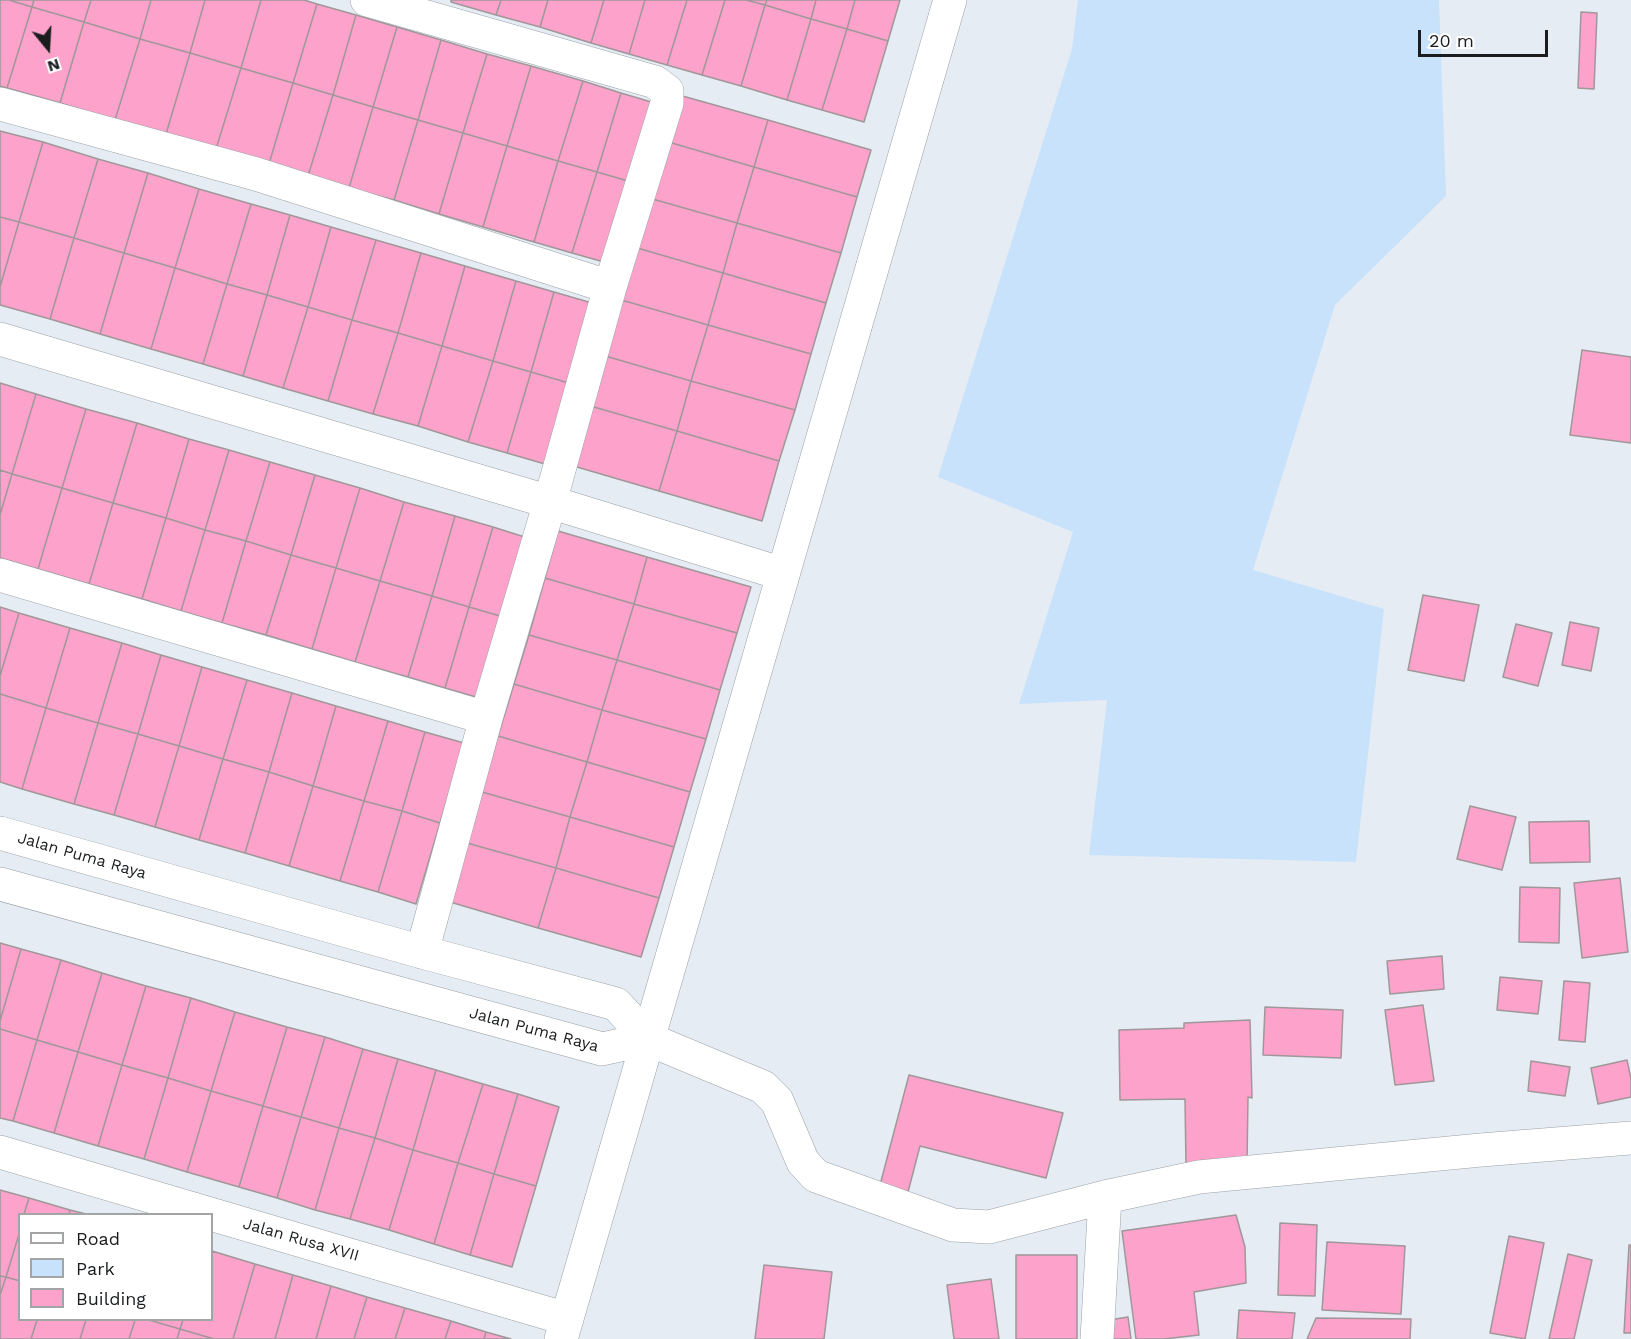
<!DOCTYPE html>
<html>
<head>
<meta charset="utf-8">
<style>
  body { margin:0 }
  #map { position:relative; width:1631px; height:1339px; overflow:hidden; background:#e6ecf3; font-family:"Work Sans",sans-serif }
  canvas { display:block }
  .legend { position:absolute; left:18px; top:1213px; width:195px; height:108px; box-sizing:border-box; background:#fff; border:2px solid #a3a4a5; margin:0; padding:8px 10px; list-style:none; font-size:18px; color:#1a1c1e }
  .legend li { display:flex; align-items:center; gap:12px; height:30px }
  .legend b { width:30px; border:2px solid #a3a4a5 }
  .north { position:absolute; left:18px; top:18px; width:60px; height:60px; -webkit-text-stroke:4px #fff; paint-order:stroke; rotate:162deg; font-size:16px; font-weight:700; line-height:24px; text-align:center; color:#1a1c1e }
  .north::after { content:''; display:block; margin:auto; width:21px; height:27px; background:#1a1c1e; clip-path:polygon(50% 0,100% 100%,50% 72%,0 100%) }
  .scale { position:absolute; left:1418px; top:30px; width:130px; height:27px; box-sizing:border-box; border:3px solid #1a1c1e; border-top:0; padding-left:8px; font-size:18px; line-height:21px; white-space:nowrap; color:#1a1c1e; -webkit-text-stroke:4px #fff; paint-order:stroke }
</style>
</head>
<body>
<div id="map">
<canvas width="1631" height="1339"></canvas>
<ul class="legend">
<li><b style="height:8px;background:#fff"></b>Road</li>
<li><b style="height:16px;background:#c8e2fb"></b>Park</li>
<li><b style="height:16px;background:#fda2ca"></b>Building</li>
</ul>
<div class="north">N</div>
<div class="scale">20 m</div>
</div>
<script>
const ctx = document.querySelector('canvas').getContext('2d');
ctx.lineJoin = 'round';
function paint(path, color) { ctx.fillStyle = color; ctx.fill(path, 'evenodd'); }
function trace(path, color, width, dash) { ctx.strokeStyle = color; ctx.lineWidth = width; ctx.lineCap = dash ? 'butt' : 'round'; ctx.setLineDash(dash || []); ctx.stroke(path); }
function label(font, color, halo, rows, align = 'center') {
  ctx.font = font + ' "Work Sans",sans-serif'; ctx.lineWidth = 6; ctx.setLineDash([]); ctx.textBaseline = 'middle'; ctx.strokeStyle = halo; ctx.fillStyle = color; for (const [text, x, y, turn = 0] of rows) {
    ctx.save(); ctx.translate(x, y); ctx.rotate((+turn || 0) * Math.PI / 180); ctx.textAlign = isNaN(turn) ? turn : align; if (halo) ctx.strokeText(text, 0, 0); ctx.fillText(text, 0, 0); ctx.restore();
  }
}
const green = new Path2D(`
  M1078,0H1439L1446,196L1335,305L1253,570L1384,609L1356,862L1089,855L1107,700L1019,704L1073,532L938,477L1072,49Z`);
const building = new Path2D(`
  M0,0H9L32,7L7,88L0,86Z
  M9,0H34L32,7Z
  M34,0H91L84,22L32,7Z
  M91,0H151L140,39L84,22Z
  M151,0H205L190,53L140,39Z
  M205,0H261L241,68L190,53Z
  M261,0H304L317,4L293,83L241,68Z
  M451,0H501L496,15L451,2Z
  M501,0H548L540,27L496,15Z
  M548,0H604L591,43L540,27Z
  M604,0H645L629,54L591,43Z
  M645,0H687L667,65L629,54Z
  M687,0H725L702,75L667,65Z
  M725,0H746L765,5L741,86L702,75Z
  M746,0H767L765,5Z
  M767,0H816L811,19L765,5Z
  M816,0H855L847,29L811,19Z
  M855,0H900L888,41L847,29Z
  M317,4L356,15L333,95L293,83Z
  M765,5L811,19L787,100L741,86Z
  M32,7L84,22L60,103L7,88Z
  M1581,12L1597,13L1594,89L1578,88Z
  M356,15L397,27L373,107L333,95Z
  M811,19L847,29L822,110L787,100Z
  M84,22L140,39L115,120L60,103Z
  M397,27L441,40L418,120L373,107Z
  M847,29L888,41L864,122L822,110Z
  M140,39L190,53L166,134L115,120Z
  M441,40L487,54L463,133L418,120Z
  M190,53L241,68L216,149L166,134Z
  M487,54L531,66L507,146L463,133Z
  M531,66L583,81L558,161L507,146Z
  M241,68L293,83L269,164L216,149Z
  M583,81L621,93L597,172L558,161Z
  M293,83L333,95L308,176L269,164Z
  M621,93L658,104L635,183L597,172Z
  M333,95L373,107L349,188L308,176Z
  M679,95L768,120L754,167L665,141Z
  M373,107L418,120L394,200L349,188Z
  M418,120L463,133L439,214L394,200Z
  M768,120L871,150L857,197L754,167Z
  M0,131L43,142L19,222L0,217Z
  M463,133L507,146L483,227L439,214Z
  M665,141L754,167L737,223L649,198Z
  M43,142L98,159L74,238L19,222Z
  M507,146L558,161L534,242L483,227Z
  M98,159L148,173L124,253L74,238Z
  M558,161L597,172L572,253L534,242Z
  M754,167L857,197L841,253L737,223Z
  M597,172L635,183L611,264L572,253Z
  M148,173L199,189L175,268L124,253Z
  M199,189L251,204L227,284L175,268Z
  M649,198L737,223L723,273L634,247Z
  M251,204L290,215L267,295L227,284Z
  M290,215L331,227L308,307L267,295Z
  M0,217L19,222L0,287Z
  M19,222L74,238L50,319L0,305V287Z
  M737,223L841,253L826,303L723,273Z
  M331,227L376,240L352,320L308,307Z
  M74,238L124,253L100,334L50,319Z
  M376,240L421,253L398,333L352,320Z
  M634,247L723,273L708,325L618,299Z
  M124,253L175,268L151,349L100,334Z
  M421,253L465,266L442,346L398,333Z
  M465,266L516,281L493,361L442,346Z
  M175,268L227,284L203,364L151,349Z
  M723,273L826,303L811,354L708,325Z
  M516,281L554,292L531,372L493,361Z
  M227,284L267,295L243,376L203,364Z
  M554,292L592,303L569,383L531,372Z
  M267,295L308,307L283,388L243,376Z
  M618,299L708,325L691,381L602,355Z
  M308,307L352,320L328,401L283,388Z
  M352,320L398,333L373,414L328,401Z
  M708,325L811,354L795,410L691,381Z
  M398,333L442,346L418,426L373,414Z
  M442,346L493,361L468,442L418,426Z
  M1582,350L1631,357V443L1570,435Z
  M602,355L691,381L677,431L587,405Z
  M493,361L531,372L507,453L468,442Z
  M531,372L569,383L545,464L507,453Z
  M691,381L795,410L779,461L677,431Z
  M0,383L36,394L12,474L0,470Z
  M36,394L86,409L62,488L12,474Z
  M587,405L677,431L659,491L570,465Z
  M86,409L137,423L113,503L62,488Z
  M137,423L189,439L166,518L113,503Z
  M677,431L779,461L762,521L659,491Z
  M189,439L229,450L205,530L166,518Z
  M229,450L270,462L246,541L205,530Z
  M270,462L315,475L291,555L246,541Z
  M0,470L12,474L0,515Z
  M12,474L62,488L38,569L0,558V515Z
  M315,475L360,488L336,568L291,555Z
  M62,488L113,503L89,584L38,569Z
  M360,488L404,502L380,581L336,568Z
  M404,502L455,516L432,596L380,581Z
  M113,503L166,518L142,599L89,584Z
  M455,516L493,527L469,607L432,596Z
  M166,518L205,530L181,611L142,599Z
  M493,527L531,539L507,618L469,607Z
  M205,530L246,541L222,623L181,611Z
  M558,531L647,557L634,604L545,578Z
  M246,541L291,555L266,635L222,623Z
  M291,555L336,568L312,649L266,635Z
  M647,557L751,587L737,633L634,604Z
  M336,568L380,581L355,662L312,649Z
  M545,578L634,604L617,660L529,635Z
  M380,581L432,596L408,677L355,662Z
  M1423,595L1479,605L1464,681L1408,670Z
  M432,596L469,607L445,688L408,677Z
  M634,604L737,633L720,690L617,660Z
  M0,607L19,613L0,676Z
  M469,607L507,618L483,699L445,688Z
  M19,613L70,628L46,708L0,694V676Z
  M1570,622L1599,628L1591,671L1562,665Z
  M1516,624L1552,633L1538,686L1503,677Z
  M70,628L122,643L98,723L46,708Z
  M529,635L617,660L602,710L514,684Z
  M122,643L161,655L138,734L98,723Z
  M161,655L202,667L179,746L138,734Z
  M617,660L720,690L706,739L602,710Z
  M202,667L247,680L223,759L179,746Z
  M247,680L292,693L269,772L223,759Z
  M514,684L602,710L587,762L498,736Z
  M292,693L336,706L313,786L269,772Z
  M0,694L46,708L22,789L0,782Z
  M336,706L388,721L364,801L313,786Z
  M46,708L98,723L74,804L22,789Z
  M602,710L706,739L690,792L587,762Z
  M388,721L425,732L402,811L364,801Z
  M98,723L138,734L114,815L74,804Z
  M425,732L464,743L440,823L402,811Z
  M138,734L179,746L155,827L114,815Z
  M498,736L587,762L570,817L482,792Z
  M179,746L223,759L199,840L155,827Z
  M223,759L269,772L245,853L199,840Z
  M587,762L690,792L674,847L570,817Z
  M269,772L313,786L289,866L245,853Z
  M313,786L364,801L340,881L289,866Z
  M482,792L570,817L556,868L467,843Z
  M364,801L402,811L378,892L340,881Z
  M1470,806L1516,817L1502,870L1457,859Z
  M402,811L440,823L416,904L378,892Z
  M570,817L674,847L659,898L556,868Z
  M1589,821L1590,862L1530,863L1529,822Z
  M467,843L556,868L538,928L450,902Z
  M556,868L659,898L641,957L538,928Z
  M1620,878L1628,952L1582,958L1574,883Z
  M1520,887L1560,888L1559,943L1519,942Z
  M0,943L21,949L0,1021Z
  M21,949L61,960L37,1040L0,1029V1021Z
  M1442,956L1444,989L1390,994L1387,961Z
  M61,960L102,973L78,1052L37,1040Z
  M102,973L146,986L122,1065L78,1052Z
  M1500,977L1542,981L1538,1014L1497,1010Z
  M1564,981L1590,983L1585,1042L1559,1040Z
  M146,986L191,998L168,1078L122,1065Z
  M191,998L235,1012L211,1091L168,1078Z
  M1423,1005L1434,1081L1395,1085L1385,1010Z
  M1265,1007L1343,1010L1341,1058L1263,1055Z
  M235,1012L287,1027L263,1106L211,1091Z
  M1250,1020L1252,1098L1248,1097L1247,1164L1186,1167L1185,1099L1120,1100L1119,1030L1184,1028V1023Z
  M287,1027L325,1037L301,1117L263,1106Z
  M0,1029L37,1040L13,1121L0,1118Z
  M325,1037L363,1049L339,1128L301,1117Z
  M37,1040L78,1052L54,1133L13,1121Z
  M363,1049L398,1059L375,1138L339,1128Z
  M78,1052L122,1065L98,1146L54,1133Z
  M398,1059L436,1070L413,1150L375,1138Z
  M1627,1060L1631,1079V1097L1598,1104L1591,1068Z
  M1531,1061L1570,1067L1565,1096L1528,1091Z
  M122,1065L168,1078L144,1159L98,1146Z
  M436,1070L483,1084L458,1163L413,1150Z
  M909,1075L1063,1113L1046,1178L920,1146L908,1192L880,1185Z
  M168,1078L211,1091L187,1172L144,1159Z
  M483,1084L518,1094L494,1174L458,1163Z
  M211,1091L263,1106L239,1187L187,1172Z
  M518,1094L559,1107L536,1186L494,1174Z
  M263,1106L301,1117L277,1198L239,1187Z
  M301,1117L339,1128L315,1210L277,1198Z
  M339,1128L375,1138L350,1219L315,1210Z
  M375,1138L413,1150L389,1230L350,1219Z
  M413,1150L458,1163L434,1244L389,1230Z
  M458,1163L494,1174L470,1255L434,1244Z
  M494,1174L536,1186L512,1267L470,1255Z
  M0,1190L29,1198L24,1214H20V1231L6,1277L0,1276Z
  M29,1198L70,1210L69,1214H24Z
  M70,1210L86,1214H69Z
  M1236,1215L1245,1247L1246,1283L1194,1292L1199,1335L1164,1339H1136L1122,1231Z
  M1280,1223L1317,1225L1315,1296L1278,1295Z
  M20,1231V1281L6,1277Z
  M1509,1236L1544,1243L1525,1339L1490,1333Z
  M1327,1242L1405,1246L1401,1314L1322,1310Z
  M1629,1245H1631V1333H1624Z
  M212,1251L255,1264L233,1339H214L180,1329L183,1320H212Z
  M1568,1254L1592,1260L1574,1339H1549Z
  M1016,1255H1077V1339H1016Z
  M255,1264L293,1275L275,1339H233Z
  M764,1265L832,1272L824,1339H755Z
  M293,1275L331,1286L316,1339H275Z
  M0,1276L6,1277L0,1295Z
  M6,1277L20,1281V1320H37L31,1339H0V1295Z
  M991,1279L999,1339H954L947,1285Z
  M331,1286L367,1297L354,1339H316Z
  M367,1297L405,1308L395,1339H354Z
  M405,1308L451,1321L445,1339H395Z
  M1239,1310L1295,1313L1292,1339H1237Z
  M1128,1317L1131,1339H1105L1103,1321Z
  M1316,1318L1411,1319L1410,1339H1307Z
  M37,1320H86L80,1339H31Z
  M86,1320H135L129,1339H80Z
  M135,1320H149L180,1329L177,1339H129Z
  M149,1320H183L180,1329Z
  M451,1321L486,1332L484,1339H445Z
  M180,1329L214,1339H177Z
  M486,1332L511,1339H484Z`);
const minor = new Path2D(`
  M367,0L655,82L667,91V103L610,287L550,502L486,718L422,952
  M0,104L256,174L610,287
  M0,339L550,502L783,574
  M0,575L486,718
  M0,833L422,952L616,1004L648,1039L763,1087L777,1101L803,1162L816,1176L953,1225L989,1227L1105,1197L1199,1177L1481,1150L1631,1138
  M0,884L602,1049L648,1039
  M0,1152L567,1319
  M561,1339L950,0
  M1097,1339L1105,1197`);
const streetNames = [
  ["Jalan Puma Raya",82,856,16],
  ["Jalan Puma Raya",534,1030,15],
  ["Jalan Rusa XVII",301,1240,16]
];
paint(green, '#c8e2fb');
paint(building, '#fda2ca');
trace(building, '#9f979a', 1.5);
trace(minor, '#9ba1a6', 34);
trace(minor, '#fff', 33);
label('16px', '#1a1c1e', '#fff', streetNames);
</script>
</body>
</html>
